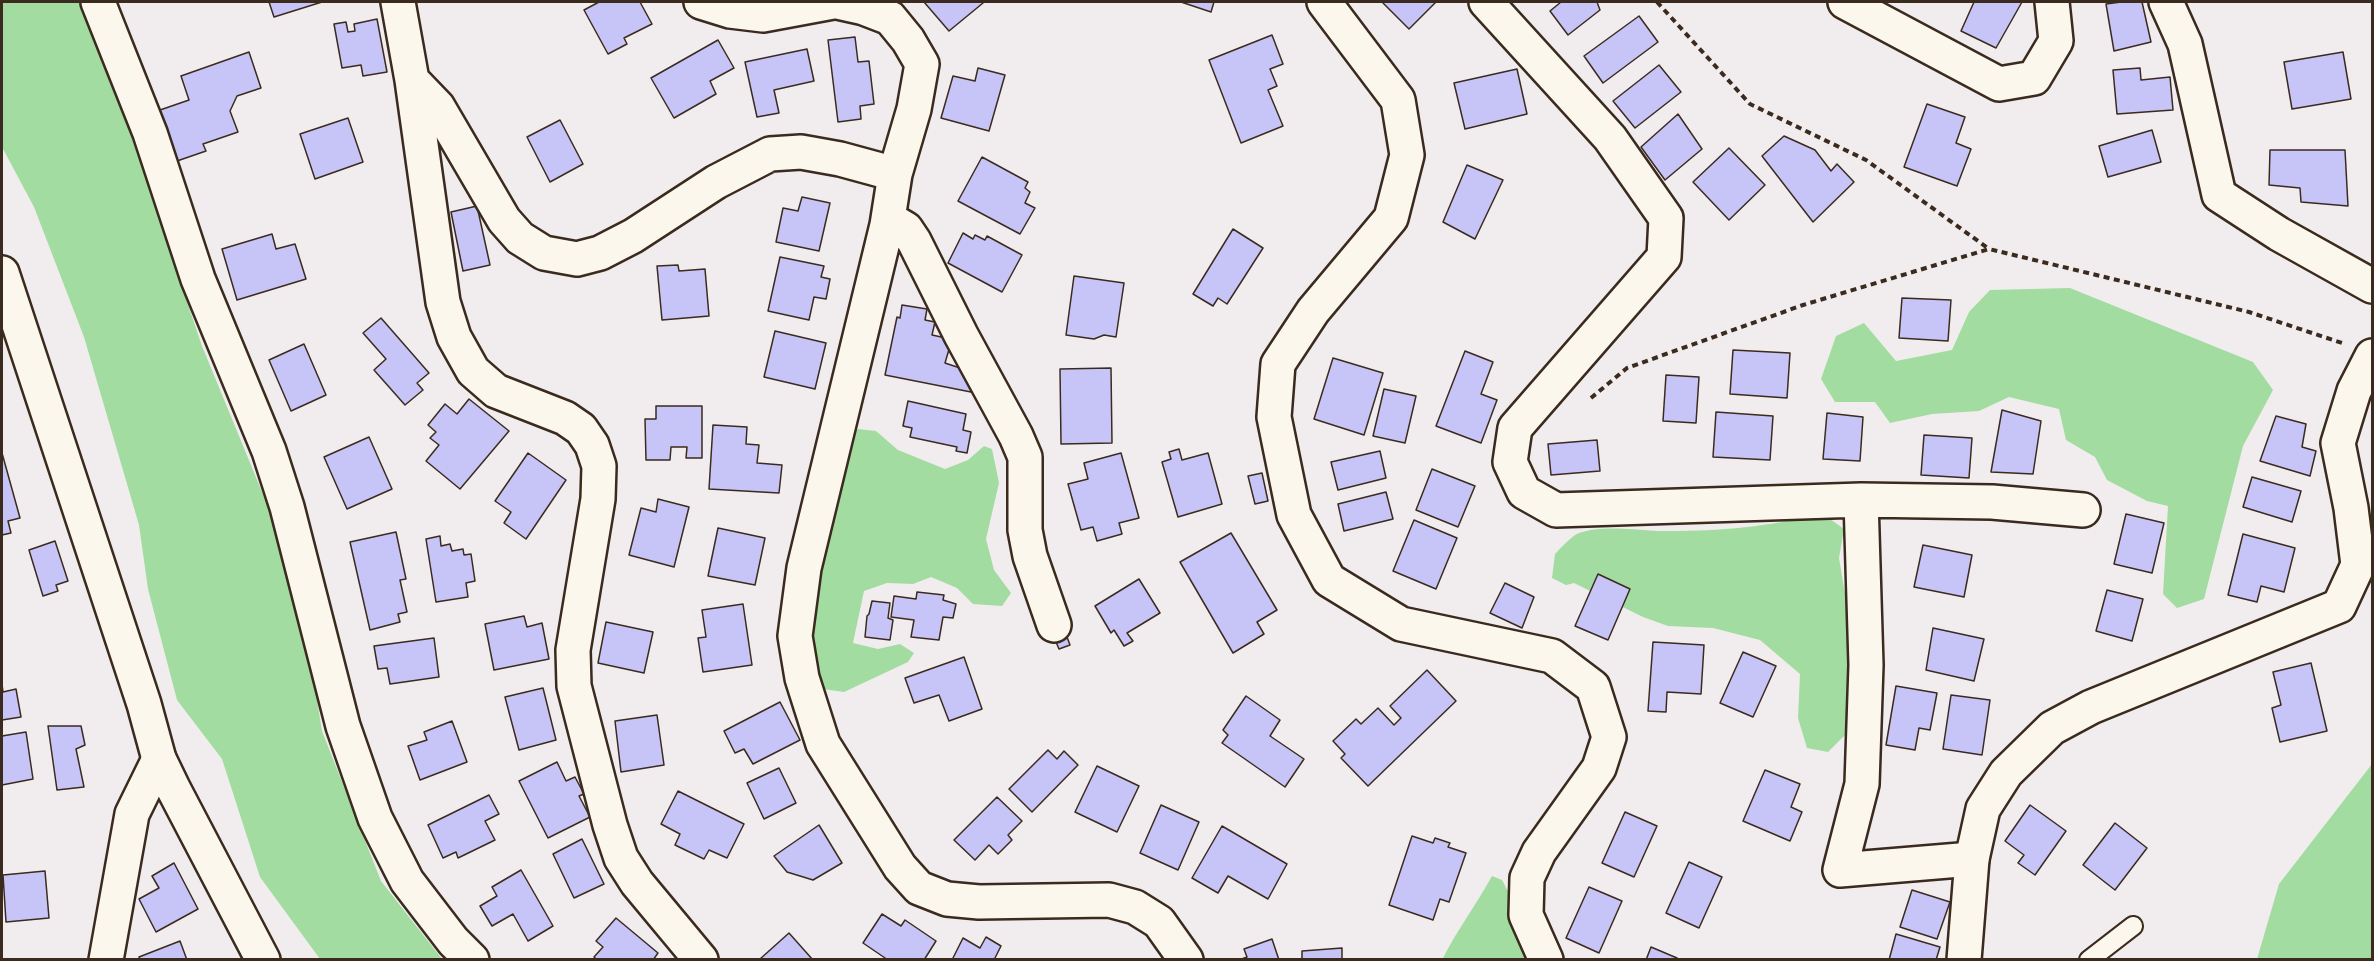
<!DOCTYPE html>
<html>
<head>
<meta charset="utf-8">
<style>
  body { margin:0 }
  #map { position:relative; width:2374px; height:961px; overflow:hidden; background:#f1edee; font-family:"Architects Daughter",sans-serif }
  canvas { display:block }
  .frame { position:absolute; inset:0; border:3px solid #3b2a1e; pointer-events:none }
</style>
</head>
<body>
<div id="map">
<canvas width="2374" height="961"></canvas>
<div class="frame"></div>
</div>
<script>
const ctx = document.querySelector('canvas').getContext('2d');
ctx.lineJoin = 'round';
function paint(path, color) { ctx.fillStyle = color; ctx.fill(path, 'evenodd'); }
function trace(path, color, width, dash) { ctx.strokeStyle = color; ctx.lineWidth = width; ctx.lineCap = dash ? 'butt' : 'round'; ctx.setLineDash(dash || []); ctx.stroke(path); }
const green = new Path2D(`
  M2,2H80L94,26L202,346L267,504L306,632L322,731L381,881L442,959H320L260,877L222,759L177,700L148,589L139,525L84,337L34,207L2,147Z
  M2070,288L2253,362L2273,390L2243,446L2204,599L2177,608L2163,594L2168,506L2147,501L2107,480L2095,457L2066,440L2059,409L2009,397L1979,411L1932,414L1890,423L1875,402H1835L1821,379L1836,336L1864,323L1896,361L1952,350L1969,312L1990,290Z
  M858,429L876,431L898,450L945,469L968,460L984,446L992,449L999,483L986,539L994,570L1011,593L1002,606L973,604L957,588L931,577L913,584L887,583L864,591L853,643L878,649L900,644L914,653L908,662L844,692L816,688L807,630L835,460Z
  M1822,513L1844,529L1839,558L1852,636L1850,730L1828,752L1807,748L1798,718L1800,674L1760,640L1713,628L1668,626L1643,617L1574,583L1566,585L1552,578L1555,554C1561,548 1571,536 1579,533C1604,524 1640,531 1666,531C1721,531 1769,527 1822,513Z
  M2372,764V959H2257L2279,884Z
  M1492,876L1502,880L1510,895L1519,936L1527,959L1442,960C1457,930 1476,905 1492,876Z`);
const building = new Path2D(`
  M269,2H322L274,17Z
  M599,2H640L652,24L624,38L627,44L608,54L584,10Z
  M924,2H982L983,3L949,31Z
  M1181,2H1214L1211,12Z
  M1382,2H1436L1409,29Z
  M1561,2H1597L1600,10L1568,35L1550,11Z
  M1974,2H2022L1996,48L1961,31Z
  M2121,2H2142L2151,42L2114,51L2106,4Z
  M1639,16L1658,42L1603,83L1584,56Z
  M377,19L387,72L363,76L361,65L342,68L334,24L346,22L348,32L355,31L354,24Z
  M1272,35L1283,64L1270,69L1277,86L1268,90L1283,126L1241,143L1209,60Z
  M855,37L858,62L869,61L874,104L860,106L861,119L838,122L828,40Z
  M718,40L734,68L710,81L716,94L674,118L651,78Z
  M807,49L814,81L774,90L779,113L757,117L745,62Z
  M249,52L261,88L237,96L230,111L238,132L203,144L206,151L177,161L160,110L189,100L181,76Z
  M2343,52L2351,99L2292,109L2284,62Z
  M1659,65L1681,92L1635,128L1613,101Z
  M978,68L1005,75L989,131L941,118L953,76L975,81Z
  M2140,68L2141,80L2170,77L2173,110L2117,114L2113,70Z
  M1517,69L1527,114L1465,129L1454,83Z
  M1927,104L1965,117L1956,143L1971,149L1957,186L1904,167Z
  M1678,114L1702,149L1665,180L1641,147Z
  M348,118L363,162L315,179L300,134Z
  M560,120L583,164L550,182L527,137Z
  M2152,130L2161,162L2108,177L2099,146Z
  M1784,136L1815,150L1831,171L1837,164L1854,182L1813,222L1762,156Z
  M1729,148L1765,185L1729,220L1693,182Z
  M2270,150H2345L2348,206L2301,202L2300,188L2269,185Z
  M982,157L1028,182L1025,188L1030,192L1025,203L1035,208L1020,234L958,201Z
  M1467,165L1503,180L1475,239L1443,222Z
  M802,197L830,203L819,251L776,242L783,208L798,211Z
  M477,206L490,265L463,271L451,212Z
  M1233,229L1263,248L1227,304L1218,298L1213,306L1193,294Z
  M963,233L973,239L975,235L985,240L987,236L1022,255L1002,292L948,263Z
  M272,234L276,249L295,244L306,279L237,300L222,249Z
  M780,257L824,266L821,277L830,279L826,299L814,297L809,320L768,311Z
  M678,265L679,271L705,269L709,316L662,320L657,266Z
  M1074,276L1124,283L1116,337L1104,335L1094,339L1066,335Z
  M1902,298L1951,300L1948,341L1899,338Z
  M902,305L927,309L925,320L935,322L932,335L946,338L950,346L945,363L960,368L976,393L885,375L897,317L900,318Z
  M381,318L429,373L417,383L423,390L405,405L374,370L386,359L363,333Z
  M775,331L826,343L815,389L764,377Z
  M304,344L326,395L291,411L269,360Z
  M1733,350L1790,353L1787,398L1730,394Z
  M1465,351L1493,362L1481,394L1497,400L1481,443L1436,426Z
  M1333,358L1383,373L1364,435L1314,419Z
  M1111,368L1112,443L1061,444L1060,369Z
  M1666,375L1699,377L1696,423L1663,421Z
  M1384,389L1416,396L1405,443L1373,436Z
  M469,399L509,431L460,489L426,461L439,445L430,438L436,432L428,425L445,404L457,414Z
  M908,401L966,414L963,430L971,432L967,453L956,451L957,447L910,437L912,428L903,426Z
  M656,406H702V458H686L687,447H671L670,460H646L645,419H656Z
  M2002,410L2041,421L2033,474L1991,472Z
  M1716,412L1773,416L1770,460L1713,457Z
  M1827,413L1863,417L1860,461L1823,459Z
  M2276,416L2306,424L2302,447L2316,451L2310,476L2260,461Z
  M713,425L747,427L746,444L759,445L757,463L782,465L779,493L709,489Z
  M1924,435L1972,438L1969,478L1921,475Z
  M369,437L392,489L347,509L324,457Z
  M1597,440L1600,471L1551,475L1548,444Z
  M1179,449L1182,460L1208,453L1222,504L1178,517L1162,462L1171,459L1169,452Z
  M1380,451L1386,478L1338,490L1331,462Z
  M2,453L20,518L8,521L11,533L2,535Z
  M528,453L566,480L526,539L504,523L511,512L495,501Z
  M1121,453L1139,518L1119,523L1122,534L1097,541L1093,527L1081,530L1068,484L1088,479L1084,463Z
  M1432,469L1475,486L1458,527L1416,510Z
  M1262,473L1268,501L1255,504L1248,476Z
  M2252,477L2301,491L2292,522L2243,507Z
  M1386,492L1393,519L1344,531L1338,504Z
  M658,499L689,507L674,567L629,555L641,508L656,512Z
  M2126,514L2164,523L2152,573L2114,564Z
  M1414,520L1457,538L1436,589L1393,571Z
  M718,528L765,538L755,585L708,576Z
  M396,532L406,579L400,580L407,612L398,614L400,622L370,630L350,542Z
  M1231,533L1277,610L1257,622L1264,634L1233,653L1180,562Z
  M2243,534L2295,548L2284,592L2261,586L2257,602L2228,595Z
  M440,536L441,546L450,544L452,551L463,549L464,555L471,554L475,581L466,583L468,597L436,602L426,539Z
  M55,541L68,581L56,585L58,591L43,596L29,550Z
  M1923,545L1972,555L1964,597L1914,587Z
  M1598,574L1630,589L1608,640L1575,626Z
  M1139,579L1160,613L1127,633L1133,641L1124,646L1114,630L1111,633L1095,606Z
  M1505,583L1534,597L1522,628L1490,613Z
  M2107,590L2143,599L2132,641L2096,631Z
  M917,592L944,595L943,600L956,604L953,618L943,617L939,640L911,637L914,620L891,617L894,596L916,599Z
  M872,601L890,603L888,618L893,620L890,640L865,637L867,616L869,614Z
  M743,604L752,665L703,672L698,638L706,637L702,610Z
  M524,616L527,627L542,623L549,659L494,670L485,624Z
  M606,622L653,632L644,673L598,663Z
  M1933,628L1984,639L1974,681L1926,670Z
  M1067,637L1070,645L1059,649L1056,642Z
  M434,638L439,677L390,684L387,668L378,669L374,646Z
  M1653,642L1704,645L1701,694L1667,692L1666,712L1648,711Z
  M1743,652L1776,666L1753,717L1720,703Z
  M964,657L982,709L949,721L939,695L914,703L905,678Z
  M2311,663L2327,731L2280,742L2272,708L2281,705L2273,672Z
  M1427,670L1456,701L1368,786L1341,758L1345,754L1333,741L1356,719L1361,724L1378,708L1394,725L1401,718L1390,706Z
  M2,684L3,692L16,689L21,717L2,720Z
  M1896,686L1937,693L1930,730L1919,728L1915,750L1886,745Z
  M543,688L556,740L519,750L505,697Z
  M1951,695L1990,700L1982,755L1943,749Z
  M1246,696L1280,720L1270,736L1304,759L1285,787L1222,743L1228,735L1223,730Z
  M780,702L800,740L753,764L744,749L735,753L724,731Z
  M657,715L664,765L621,772L615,721Z
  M452,721L467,762L420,780L408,746L427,740L424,732Z
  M48,726H81L85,745L76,749L84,787L57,790Z
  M26,732L33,779L2,785V736Z
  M1048,750L1057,759L1064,751L1078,765L1032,812L1009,789Z
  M557,762L566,781L575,777L584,794L579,796L590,817L548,838L519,781Z
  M1097,766L1139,786L1117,832L1075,812Z
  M779,768L796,803L764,819L747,783Z
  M1765,770L1800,784L1791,807L1802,812L1790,841L1743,821Z
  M678,791L744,824L727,858L709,850L704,859L675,845L680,834L661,824Z
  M489,795L499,814L485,821L495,840L458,858L456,852L443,858L428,825Z
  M997,797L1022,821L1008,835L1012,840L998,854L989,845L975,860L954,840Z
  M1161,805L1199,822L1178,870L1140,853Z
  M2030,805L2066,831L2035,875L2018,863L2024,855L2005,841Z
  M1625,812L1657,826L1634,877L1602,863Z
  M2115,823L2147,848L2115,890L2083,865Z
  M819,825L842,863L813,880L787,872L774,856Z
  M1222,826L1287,864L1268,899L1228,876L1218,893L1192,878Z
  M1412,836L1433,843L1435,838L1450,843L1448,847L1466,853L1449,902L1440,899L1433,920L1389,905Z
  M582,839L604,884L574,898L553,854Z
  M1689,862L1722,877L1699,928L1666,913Z
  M174,863L198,909L156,932L139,899L159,888L152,876Z
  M521,870L553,926L528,941L513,914L492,926L480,906L497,896L492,887Z
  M45,871L49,918L6,922L3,875Z
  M1589,887L1622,901L1599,953L1566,938Z
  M1912,890L1950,902L1937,939L1900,927Z
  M882,914L901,926L905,920L936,941L924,960H888L863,943Z
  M616,918L658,953L653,960H597L594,957L603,947L596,941Z
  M789,933L813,960H761L760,959Z
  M1896,934L1940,947L1936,960H1889Z
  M986,937L1001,946L994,960H952L963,938L980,948Z
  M1272,939L1279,960H1239L1247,957L1244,949Z
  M180,941L187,960H140L139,957Z
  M1651,947L1677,958V960H1646Z
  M1342,948V960H1302V951Z`);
const path = new Path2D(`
  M1657,2L1750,104L1866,160L1989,249
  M1591,398L1627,368L1803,305L1989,249L2249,312L2342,343`);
const lane = new Path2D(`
  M2089,960L2133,926`);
const street = new Path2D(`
  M98,2L150,133L198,279L269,451L287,507L343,726L375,818L407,881L453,941L472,960
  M398,2L412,80L443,302L454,337L473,371L496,391L565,418L581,429L592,445L599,466L598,499L573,650L574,686L610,825L621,858L637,883L701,960
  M701,2L730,11L763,15L833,2
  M837,2L864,8L890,18L908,40L922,64L914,109L895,174L887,225L804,568L795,636L802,678L823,744L900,867L919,888L947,899L979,902L1109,900L1135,907L1159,922L1186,960
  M1324,2L1398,100L1407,155L1391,218L1313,311L1278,364L1274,417L1294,515L1329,580L1401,624L1552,656L1593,687L1609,737L1599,768L1539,852L1527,878L1526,915L1546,960
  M1486,2L1610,138L1666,218L1664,257L1515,428L1510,462L1524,492L1556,510L1861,500L1992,502L2083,510
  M1845,2L1999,84L2034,78L2056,41L2052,2
  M2166,2L2185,44L2219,195L2279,234L2372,286
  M412,80L438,107L504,220L520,238L544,253L577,259L600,253L633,236L716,182L770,154L801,152L840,159L895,174
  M889,219L906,229L914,241L961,335L1016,436L1025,457V530L1030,556L1054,625
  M1861,500L1866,665L1862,784L1840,870L1972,859
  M106,960L132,814L159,759`);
const secondary = new Path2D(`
  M2,273L144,704L159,759L173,788L263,960
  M1964,960L1972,859L1983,809L2006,773L2052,728L2091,707L2339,606L2358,565L2351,508L2338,443L2354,391L2372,356`);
paint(green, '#a2dca1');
paint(building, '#c7c5f7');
trace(building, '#3b2a1e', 1.5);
trace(lane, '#3b2a1e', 22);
trace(street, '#3b2a1e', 38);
trace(secondary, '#3b2a1e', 38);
trace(path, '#3b2a1e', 4, [6, 4.5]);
trace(lane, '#fbf7ec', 18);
trace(street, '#fbf7ec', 33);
trace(secondary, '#fbf7ec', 33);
</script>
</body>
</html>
